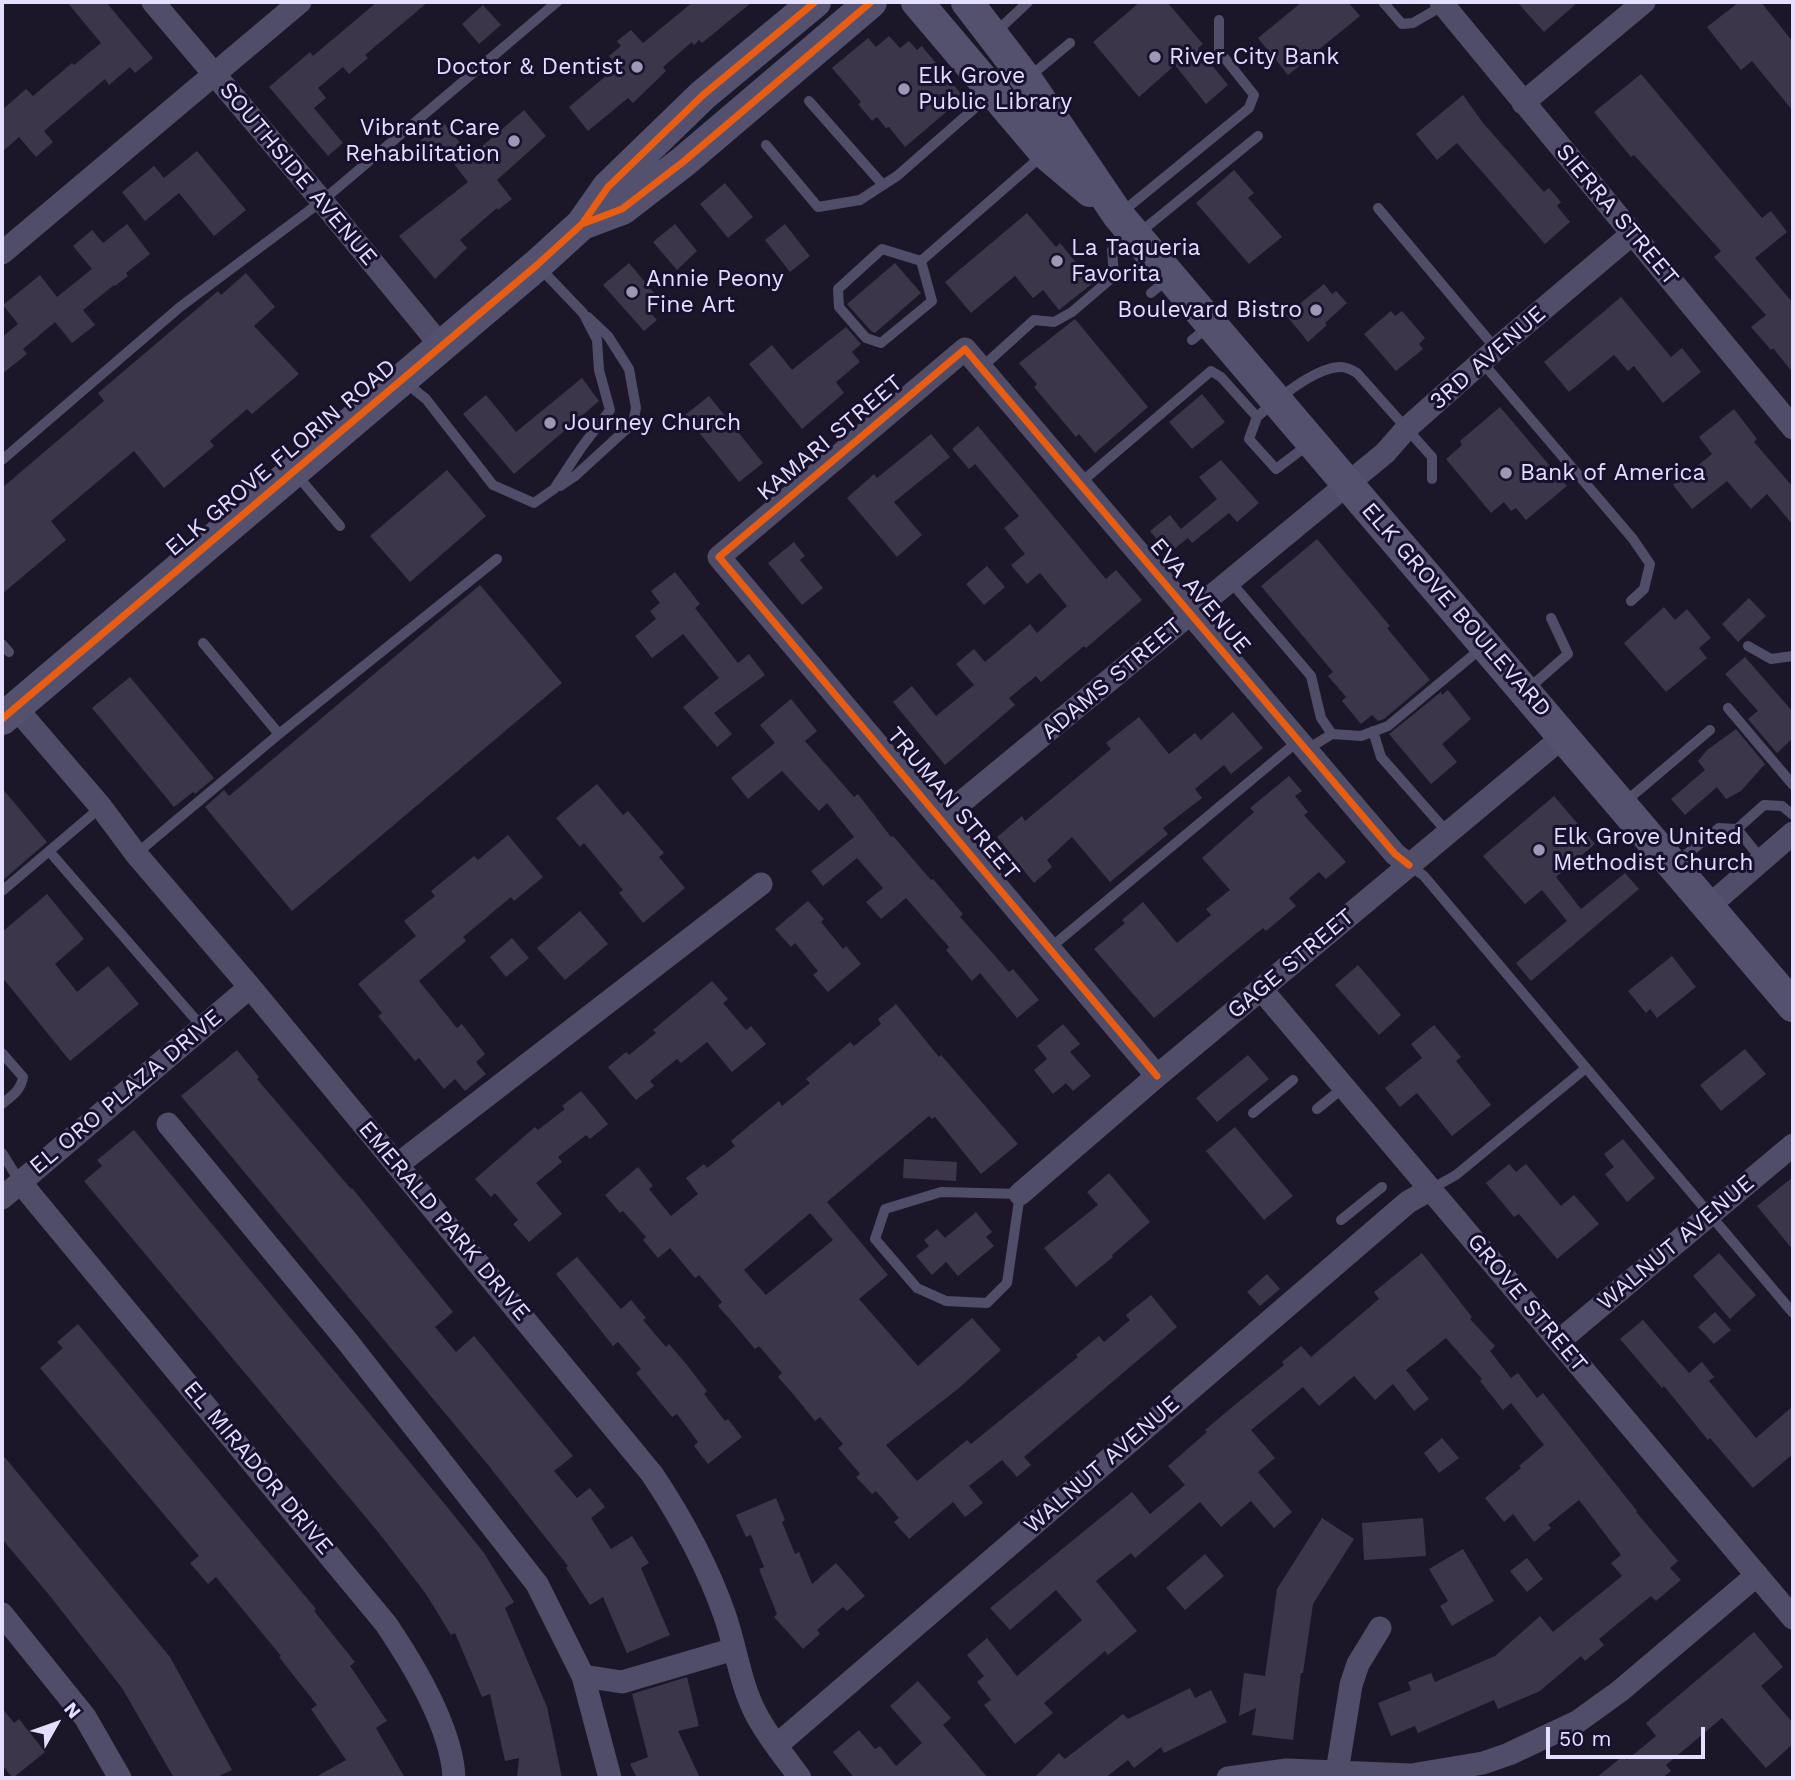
<!DOCTYPE html>
<html>
<head>
<meta charset="utf-8">
<style>
  body { margin:0 }
  #map { position:relative; width:1795px; height:1780px; overflow:hidden; background:#1c1728; font-family:"Work Sans",sans-serif }
  canvas { display:block }
  .frame { position:absolute; inset:0; border:4px solid #e4deff; pointer-events:none }
  .north { position:absolute; left:21px; top:1689px; width:70px; height:70px; -webkit-text-stroke:5px #18112e; paint-order:stroke; rotate:50deg; font-size:19px; font-weight:700; line-height:28px; text-align:center; color:#e4deff }
  .north::after { content:''; display:block; margin:auto; width:24px; height:32px; background:#e4deff; clip-path:polygon(50% 0,100% 100%,50% 72%,0 100%) }
  .scale { position:absolute; left:1546px; top:1727px; width:159px; height:32px; box-sizing:border-box; border:4px solid #e4deff; border-top:0; padding-left:9px; font-size:21px; line-height:24px; white-space:nowrap; color:#e4deff; -webkit-text-stroke:5px #18112e; paint-order:stroke }
</style>
</head>
<body>
<div id="map">
<canvas width="1795" height="1780"></canvas>
<div class="frame"></div>
<div class="north">N</div>
<div class="scale">50 m</div>
</div>
<script>
const ctx = document.querySelector('canvas').getContext('2d');
ctx.lineJoin = 'round';
function paint(path, color) { ctx.fillStyle = color; ctx.fill(path, 'evenodd'); }
function trace(path, color, width, dash) { ctx.strokeStyle = color; ctx.lineWidth = width; ctx.lineCap = dash ? 'butt' : 'round'; ctx.setLineDash(dash || []); ctx.stroke(path); }
function label(font, color, halo, rows, align = 'center') {
  ctx.font = font + ' "Work Sans",sans-serif'; ctx.lineWidth = 6; ctx.setLineDash([]); ctx.textBaseline = 'middle'; ctx.strokeStyle = halo; ctx.fillStyle = color; for (const [text, x, y, turn = 0] of rows) {
    ctx.save(); ctx.translate(x, y); ctx.rotate((+turn || 0) * Math.PI / 180); ctx.textAlign = isNaN(turn) ? turn : align; if (halo) ctx.strokeText(text, 0, 0); ctx.fillText(text, 0, 0); ctx.restore();
  }
}
const building = new Path2D(`
  M67,2H106L153,58L135,73L130,67L109,85L105,79L44,131L53,142L36,157L19,137L2,152V110L26,89L33,96L72,63L74,65L101,43Z
  M377,2H428L365,55L368,58L349,74L343,67L318,88L326,98L314,108L343,143L328,156L269,87L310,52L313,56Z
  M693,2H752L702,43L699,40L694,45L692,42L663,67L666,71L633,103L628,98L588,131L569,107L613,70L608,63L612,59L609,56L621,46L617,41L631,30L643,43Z
  M1140,2H1167L1203,44L1198,48L1228,85L1206,104L1175,65L1139,97L1093,42Z
  M1302,2H1348L1360,16L1288,75L1258,38Z
  M1517,2H1578L1544,32Z
  M1739,2H1761L1793,42V111L1752,61L1741,70L1707,27Z
  M483,5L501,25L479,44L462,24Z
  M889,36L900,48L909,41L917,50L922,46L961,94L955,99L958,102L905,147L889,127L886,128L877,117L872,121L858,104L861,102L832,68L868,38L876,47Z
  M1641,74L1762,218L1771,211L1787,232L1755,258L1793,303V373L1773,348L1771,350L1751,327L1766,315L1714,257L1721,251L1634,155L1631,157L1594,112Z
  M1463,95L1483,123L1544,192L1549,188L1561,202L1557,206L1570,222L1545,244L1457,143L1437,160L1416,134Z
  M524,110L546,136L497,180L512,199L498,210L497,208L460,240L467,248L435,279L399,236L468,182L444,151L435,159L420,141L443,122L471,156Z
  M197,151L246,210L214,236L179,193L145,221L122,192L154,166L164,178Z
  M1234,170L1254,193L1248,198L1282,237L1249,264L1196,203Z
  M725,183L753,217L728,238L700,204Z
  M1027,213L1056,247L1060,243L1093,283L1059,310L1043,290L1033,298L1015,276L971,313L945,282Z
  M127,224L150,254L126,273L128,276L115,286L114,285L83,310L95,325L72,343L55,322L23,349L27,354L2,374V337L18,324L3,305L40,275L57,297L92,269L73,246L92,230L103,243Z
  M675,224L697,251L677,270L653,242Z
  M785,224L810,256L790,272L765,240Z
  M629,263L660,300L648,310L657,320L644,331L603,285Z
  M895,263L921,293L875,333L871,331L847,304Z
  M246,273L275,307L254,326L299,374L252,414L247,409L210,441L214,446L164,488L134,451L51,521L66,540L2,594V488L104,401L98,393L218,291L221,295Z
  M1324,284L1332,294L1336,291L1347,303L1325,323L1327,325L1308,342L1286,315Z
  M1621,297L1671,357L1682,348L1701,372L1663,403L1634,366L1628,371L1614,355L1569,392L1544,362Z
  M1391,311L1395,316L1402,311L1425,338L1419,344L1423,349L1396,371L1364,334Z
  M1075,319L1148,407L1095,453L1079,434L1076,437L1034,387L1037,384L1019,363Z
  M846,327L861,344L852,352L860,362L836,382L844,393L802,429L749,364L772,345L792,370Z
  M582,378L599,401L514,474L463,414L486,395L516,432Z
  M1202,394L1225,422L1192,449L1169,422Z
  M709,396L763,463L739,482L685,415Z
  M1500,407L1567,486L1526,520L1516,508L1511,511L1504,502L1491,513L1446,459L1462,445L1460,441Z
  M1734,409L1757,439L1754,442L1793,487V525L1767,494L1751,509L1727,481L1692,509L1673,485L1712,454L1699,437Z
  M978,426L1106,579L1116,570L1142,600L1086,648L1084,646L1041,682L1036,676L1009,698L1015,705L945,765L893,702L912,686L936,716L974,685L956,664L974,649L985,662L1030,624L1037,633L1067,606L1040,573L1027,584L1011,565L1025,554L1004,528L1019,516L975,464L969,469L952,449Z
  M931,434L950,457L894,502L922,535L897,557L847,498L874,474L877,478Z
  M1221,460L1259,503L1237,522L1229,513L1192,543L1188,538L1169,553L1150,531L1170,515L1181,529L1217,499L1199,477Z
  M447,470L486,516L410,582L370,536Z
  M1317,539L1390,626L1387,628L1430,680L1384,719L1378,721L1372,715L1361,724L1342,701L1346,697L1328,676L1333,672L1261,586Z
  M794,542L805,556L800,560L823,588L802,605L768,563Z
  M987,566L1005,587L984,605L966,584Z
  M675,572L700,604L695,608L738,663L749,654L765,675L714,713L732,734L717,747L683,707L719,678L683,634L652,658L635,636L656,619L650,611L660,603L651,591Z
  M480,585L562,683L292,911L205,807L224,790L229,796Z
  M1749,598L1766,616L1738,642L1722,624Z
  M1664,607L1675,620L1687,609L1711,638L1699,648L1707,658L1666,692L1624,643Z
  M1745,657L1793,712V738L1777,753L1748,719L1758,711L1725,674Z
  M130,677L214,778L195,794L193,792L174,807L92,708Z
  M1448,690L1471,719L1442,744L1457,762L1431,784L1389,734L1441,692L1442,695Z
  M791,699L817,731L805,741L854,797L858,794L891,837L893,836L931,880L933,879L963,914L960,917L989,949L1009,972L1013,969L1039,1000L1017,1018L980,973L972,981L946,950L949,947L906,898L881,919L866,902L883,888L857,858L823,886L811,871L854,837L827,803L819,811L782,771L748,799L731,778L775,743L760,725Z
  M1233,712L1263,748L1231,774L1224,765L1195,789L1202,798L1163,828L1168,834L1110,882L1072,837L1047,860L1052,867L1034,883L997,837L1022,816L1025,821L1111,749L1106,743L1139,717L1169,754L1195,733L1201,740Z
  M1736,729L1765,764L1741,791L1726,799L1717,787L1685,815L1671,799L1705,770L1698,761L1707,750Z
  M1289,776L1302,791L1295,796L1308,812L1304,815L1346,862L1326,879L1319,872L1289,898L1296,906L1266,931L1263,928L1154,1018L1094,949L1125,923L1122,920L1143,902L1177,943L1211,915L1206,909L1230,890L1202,858L1254,812L1250,808Z
  M597,784L623,815L628,811L664,853L659,857L685,888L643,923L619,893L623,890L584,843L580,847L556,818Z
  M2,788L47,842L2,881Z
  M1554,796L1595,844L1556,877L1581,909L1625,873L1639,889L1531,981L1516,963L1567,921L1542,890L1525,904L1483,856Z
  M508,835L543,877L514,901L511,897L463,937L466,941L419,981L457,1028L462,1024L485,1054L476,1062L486,1074L465,1091L455,1079L444,1089L419,1058L415,1061L378,1016L382,1013L358,984L416,936L404,921L435,896L431,891L474,856L478,860Z
  M47,894L84,939L55,964L77,992L108,966L139,1004L70,1061L2,977V932Z
  M808,901L824,919L821,922L843,949L846,946L861,964L828,992L813,975L818,971L795,943L791,947L775,929Z
  M580,911L608,944L565,980L537,948Z
  M512,938L529,958L506,977L490,957Z
  M1672,956L1696,987L1657,1018L1650,1009L1646,1013L1628,991Z
  M1358,965L1401,1015L1379,1035L1335,985Z
  M712,981L728,999L723,1003L746,1030L751,1026L766,1044L732,1072L707,1042L681,1063L677,1059L650,1081L654,1086L636,1100L608,1067L626,1052L629,1055L656,1033L653,1030Z
  M896,1004L939,1057L941,1055L1018,1144L981,1174L935,1117L932,1119L929,1116L827,1202L888,1275L859,1299L918,1366L972,1318L1001,1350L959,1388L886,1445L917,1481L967,1440L971,1444L1078,1357L1076,1355L1099,1336L1104,1342L1130,1320L1126,1315L1151,1295L1177,1327L1024,1457L1031,1465L1017,1477L1002,1460L969,1486L983,1503L965,1517L953,1502L909,1539L894,1522L899,1518L876,1491L872,1494L856,1477L860,1474L838,1448L843,1444L820,1417L815,1421L793,1394L778,1377L782,1373L759,1346L755,1349L733,1323L718,1306L722,1302L699,1275L695,1278L670,1248L658,1258L643,1240L646,1237L623,1211L620,1213L605,1195L638,1167L653,1186L649,1189L671,1216L698,1194L686,1178L704,1164L707,1168L735,1146L731,1141L779,1101L782,1106L810,1083L806,1079L850,1042L854,1046L881,1024L878,1019ZM810,1213L833,1240L766,1295L744,1270Z
  M1063,1024L1080,1044L1070,1052L1091,1076L1073,1091L1066,1083L1053,1094L1034,1070L1047,1059L1037,1046Z
  M1434,1025L1461,1057L1456,1061L1491,1105L1452,1136L1417,1093L1400,1107L1385,1088L1422,1058L1411,1044Z
  M1745,1049L1766,1074L1721,1111L1700,1085Z
  M237,1050L259,1077L257,1079L351,1189L352,1188L453,1312L435,1327L456,1352L474,1336L573,1456L554,1471L577,1498L590,1488L605,1507L591,1518L611,1549L632,1536L649,1563L641,1568L670,1635L627,1653L603,1597L590,1605L566,1568L568,1566L489,1466L181,1096Z
  M1248,1055L1269,1079L1217,1122L1196,1098Z
  M581,1091L608,1124L590,1139L586,1135L558,1157L562,1162L536,1183L562,1214L529,1242L513,1224L518,1220L495,1193L491,1197L475,1179L535,1127L538,1130L565,1109L562,1106Z
  M1235,1127L1293,1196L1264,1220L1206,1151Z
  M134,1130L448,1508L484,1553L514,1602L505,1608L547,1707L562,1778H517L519,1758L505,1761L490,1694L482,1697L455,1633L451,1635L426,1594L379,1533L84,1181L102,1166L97,1160Z
  M1623,1139L1655,1178L1627,1202L1605,1174L1614,1167L1604,1154Z
  M904,1159L957,1162L956,1181L903,1178Z
  M1509,1164L1516,1172L1526,1164L1561,1206L1574,1195L1599,1224L1557,1259L1519,1214L1514,1217L1486,1183Z
  M1109,1173L1150,1222L1112,1255L1113,1257L1076,1287L1044,1248L1098,1205L1087,1192Z
  M1793,1177V1250L1757,1206Z
  M976,1212L992,1232L986,1237L994,1246L958,1276L946,1262L932,1275L916,1256L929,1246L924,1240L937,1229L945,1238Z
  M1422,1253L1472,1317L1470,1319L1495,1346L1490,1351L1511,1378L1518,1373L1537,1398L1543,1393L1637,1511L1636,1512L1678,1561L1670,1568L1681,1580L1656,1601L1651,1596L1599,1639L1604,1645L1585,1661L1581,1656L1540,1691L1498,1709L1494,1700L1418,1733L1415,1726L1391,1736L1378,1703L1411,1690L1408,1682L1431,1673L1435,1682L1495,1656L1540,1616L1553,1632L1622,1576L1611,1563L1621,1555L1579,1500L1548,1525L1551,1528L1534,1542L1513,1514L1504,1522L1485,1498L1521,1468L1519,1466L1544,1445L1511,1403L1503,1410L1480,1381L1482,1379L1446,1338L1406,1370L1429,1399L1414,1411L1393,1384L1375,1400L1354,1376L1319,1406L1303,1387L1251,1430L1275,1458L1258,1472L1292,1512L1274,1528L1251,1501L1221,1527L1200,1502L1135,1558L1131,1553L1096,1581L1137,1631L1108,1655L1105,1651L1044,1703L1053,1713L1015,1744L984,1705L991,1700L977,1682L984,1676L967,1655L987,1638L1017,1676L1082,1620L1056,1590L1010,1630L990,1608L1132,1492L1150,1514L1185,1485L1168,1466L1207,1432L1205,1430L1231,1408L1284,1365L1282,1362L1301,1346L1311,1357L1379,1299L1374,1292Z
  M1719,1253L1756,1295L1730,1319L1693,1276Z
  M577,1257L621,1309L631,1300L646,1318L643,1320L666,1347L669,1344L687,1365L707,1391L704,1394L725,1421L728,1419L742,1437L708,1464L694,1446L698,1442L677,1414L672,1417L636,1373L641,1369L618,1342L613,1346L556,1274Z
  M1267,1274L1280,1289L1260,1306L1247,1292Z
  M1715,1312L1731,1330L1714,1344L1698,1327Z
  M1643,1320L1689,1373L1702,1362L1714,1377L1709,1381L1756,1438L1793,1406V1454L1753,1488L1710,1438L1708,1440L1664,1386L1662,1388L1620,1339Z
  M78,1324L316,1609L314,1611L355,1662L350,1666L387,1721L376,1728L405,1778H314L346,1760L311,1709L317,1705L279,1657L281,1656L216,1577L208,1584L190,1563L199,1556L40,1368L63,1348L57,1342Z
  M1442,1438L1459,1458L1439,1473L1424,1453Z
  M2,1454L170,1657L232,1770L215,1778H174L122,1688L50,1596L2,1539Z
  M776,1498L785,1520L782,1522L795,1554L799,1552L812,1584L836,1563L865,1596L847,1611L843,1607L817,1630L820,1634L803,1649L774,1617L777,1614L759,1569L764,1567L751,1535L746,1537L736,1515Z
  M1322,1518L1354,1539L1313,1604L1303,1673H1301L1293,1740L1252,1735L1256,1708L1239,1716L1244,1673L1265,1676L1277,1589Z
  M1423,1518L1426,1556L1364,1560L1362,1523Z
  M1463,1549L1494,1601L1452,1626L1440,1606L1448,1601L1429,1569Z
  M1205,1554L1224,1576L1185,1610L1166,1588Z
  M1527,1558L1543,1579L1527,1592L1510,1571Z
  M1754,1632L1783,1667L1761,1686L1793,1723V1744L1766,1768L1722,1718L1666,1765L1671,1771L1662,1778H1596L1623,1756L1627,1760L1656,1736L1646,1723Z
  M687,1677L699,1726L678,1731L700,1778H637L630,1764L648,1757L632,1694Z
  M918,1681L951,1718L943,1725L988,1778H854L833,1752L859,1730L875,1749L880,1746L896,1766L922,1743L890,1706Z
  M1190,1688L1195,1698L1211,1690L1227,1722L1164,1753L1161,1747L1134,1768L1128,1760L1105,1778H1034L1059,1753L1065,1759L1123,1714L1128,1719Z
  M2,1708L14,1723L19,1719L45,1752L13,1778L2,1765Z`);
const lane = new Path2D(`
  M1383,2L1402,24L1413,23L1444,5
  M996,32L1028,2
  M1029,77L1070,43
  M809,101L883,185
  M766,145L818,207L860,200L883,185L897,176L992,93
  M1378,208L1496,349
  M1121,213L1249,108L1254,95L1219,51V20
  M1138,234L1258,136
  M921,261L932,301L881,343L866,338L839,307L838,289L882,249L921,261L1044,154
  M1151,293L1168,279
  M1192,340L1209,326
  M1482,362L1633,539L1650,564L1644,589L1631,601
  M981,368L1034,320L1054,322L1072,312L1114,276L1112,250L1131,234
  M405,382L426,399L493,485L534,503L554,489L581,448L610,410L599,370L597,340L583,313L540,268
  M1257,417L1249,439L1276,469L1309,444
  M2,460L180,307L322,201L557,2
  M296,474L340,526
  M1079,484L1211,371L1221,377L1257,417C1276,400 1315,367 1341,367C1346,367 1352,370 1357,373L1432,457V479
  M560,486L575,476L633,423L636,408L629,369L608,336L588,317
  M1230,581L1311,676L1321,718L1332,734L1306,750
  M203,643L279,734
  M2,644L9,652
  M1748,646L1771,659L1793,656
  M1528,689L1568,654L1551,618
  M1728,708L1793,785
  M1373,731L1381,757L1448,833
  M1332,734L1361,736L1388,726L1484,646
  M1625,802L1710,730
  M1737,829L1764,805L1782,806L1793,815
  M49,851L203,1028
  M136,854L279,734L497,559
  M1676,863L1719,828L1737,829L1762,860
  M1409,865L1424,876L1793,1313
  M2,891L101,807
  M1050,948L1298,741
  M2,1053L23,1077C21,1090 12,1096 2,1104
  M1317,1109L1344,1087
  M1253,1113L1293,1080
  M2,1153L20,1182
  M1431,1189L1456,1175L1586,1068
  M941,1192L1020,1194L1007,1283L987,1303L946,1301L917,1288L875,1239L885,1209Z
  M1341,1220L1382,1187`);
const street = new Path2D(`
  M153,2L322,201L442,347
  M1441,2L1793,428
  M1523,103L1644,2
  M2,253L300,2
  M16,708L101,807L136,854L250,987L652,1474C682,1519 707,1564 725,1616C736,1648 740,1682 755,1712C767,1736 785,1757 800,1778
  M941,819L1385,453L1407,428L1496,349L1632,234
  M1709,906L1793,833
  M1261,989L1793,1618
  M1157,1076L719,557L965,349L1395,854L1409,865
  M168,1124L347,1341L537,1584L583,1676L610,1778
  M397,1165L761,884
  M20,1182L386,1624C413,1664 452,1729 454,1778
  M1020,1194L1157,1076L1564,736
  M2,1198L250,987
  M1559,1341L1793,1145
  M2,1614L85,1717L120,1778
  M583,1676L622,1682L734,1649
  M777,1745L1408,1202L1431,1189
  M1337,1772L1351,1685L1358,1664L1380,1628
  M1228,1778L1287,1770L1411,1775L1483,1763L1509,1754L1577,1722L1620,1691L1757,1575`);
const secondary = new Path2D(`
  M917,2L1045,153L1090,191
  M967,2L1026,79L1118,215L1793,1006
  M582,224L622,209L683,162L871,2
  M2,719L537,265L582,224L608,187L703,95L815,2`);
const cycleway = new Path2D(`
  M582,224L622,209L683,162L871,2
  M2,719L537,265L582,224L608,187L703,95L815,2
  M1157,1076L719,557L965,349L1395,854L1409,865`);
const markers = [
  [1155,57,7,"#9e98b4"],
  [637,67,7,"#9e98b4"],
  [904,89,7,"#9e98b4"],
  [514,141,7,"#9e98b4"],
  [1057,261,7,"#9e98b4"],
  [632,292,7,"#9e98b4"],
  [1316,310,7,"#9e98b4"],
  [550,423,7,"#9e98b4"],
  [1506,473,7,"#9e98b4"],
  [1539,850,7,"#9e98b4"]
];
const poiNames = [
  ["River City Bank",1169,57],
  ["Doctor & Dentist",623,67,"right"],
  ["Elk Grove",918,76],
  ["Public Library",918,102],
  ["Vibrant Care",500,128,"right"],
  ["Rehabilitation",500,154,"right"],
  ["La Taqueria",1071,248],
  ["Favorita",1071,274],
  ["Annie Peony",646,279],
  ["Fine Art",646,305],
  ["Boulevard Bistro",1302,310,"right"],
  ["Journey Church",564,423],
  ["Bank of America",1520,473],
  ["Elk Grove United",1553,837],
  ["Methodist Church",1553,863]
];
const streetNames = [
  ["SOUTHSIDE AVENUE",298,174,50],
  ["SIERRA STREET",1617,215,50],
  ["3RD AVENUE",1488,358,-41],
  ["KAMARI STREET",830,438,-40],
  ["ELK GROVE FLORIN ROAD",281,458,-40],
  ["EVA AVENUE",1200,596,50],
  ["ELK GROVE BOULEVARD",1456,610,49],
  ["ADAMS STREET",1112,679,-40],
  ["TRUMAN STREET",953,804,50],
  ["GAGE STREET",1291,964,-40],
  ["EL ORO PLAZA DRIVE",126,1092,-40],
  ["EMERALD PARK DRIVE",444,1221,50],
  ["WALNUT AVENUE",1676,1243,-40],
  ["GROVE STREET",1527,1303,50],
  ["WALNUT AVENUE",1102,1465,-41],
  ["EL MIRADOR DRIVE",258,1468,50]
];
paint(building, '#3b3649');
trace(lane, '#504d68', 10);
trace(street, '#504d68', 23);
trace(secondary, '#54516e', 32);
trace(cycleway, '#e95d12', 7);
for (const [x, y, r, color] of markers) { const dot = new Path2D(); dot.arc(x, y, r, 0, 2 * Math.PI); ctx.fillStyle = color; ctx.fill(dot); trace(dot, '#18112e', 2.5); }
label('23px', '#e4deff', '#18112e', poiNames, 'left');
label('23px', '#e4deff', '#18112e', streetNames);
</script>
</body>
</html>
